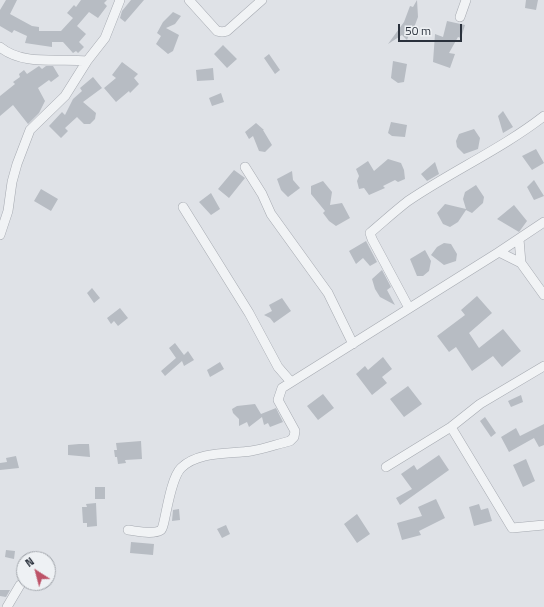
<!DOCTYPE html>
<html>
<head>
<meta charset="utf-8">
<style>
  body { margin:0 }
  #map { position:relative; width:544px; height:607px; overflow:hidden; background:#dfe2e7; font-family:"Titillium Web",sans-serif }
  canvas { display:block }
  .north { position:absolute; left:16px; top:551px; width:40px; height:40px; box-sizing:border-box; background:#eef1f4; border:1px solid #a0a4aa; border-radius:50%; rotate:324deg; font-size:11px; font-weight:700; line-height:16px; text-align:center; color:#2a313c }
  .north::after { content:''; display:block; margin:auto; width:14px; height:18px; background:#bd5368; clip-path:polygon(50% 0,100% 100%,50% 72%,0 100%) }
  .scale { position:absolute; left:398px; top:24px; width:64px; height:18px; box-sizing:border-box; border:2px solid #2a313c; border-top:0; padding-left:5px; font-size:12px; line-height:14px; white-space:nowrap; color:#2a313c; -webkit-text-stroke:3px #eef1f4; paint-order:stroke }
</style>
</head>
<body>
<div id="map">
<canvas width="544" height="607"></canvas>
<div class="north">N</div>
<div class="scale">50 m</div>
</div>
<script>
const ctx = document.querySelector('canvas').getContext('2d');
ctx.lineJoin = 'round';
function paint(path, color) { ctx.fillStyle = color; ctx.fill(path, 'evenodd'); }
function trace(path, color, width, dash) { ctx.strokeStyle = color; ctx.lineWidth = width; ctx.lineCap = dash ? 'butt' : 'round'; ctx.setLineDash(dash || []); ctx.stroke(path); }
const building = new Path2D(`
  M6,0H17L10,14L32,26L39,27V31H61L73,18L67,13L74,5L76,7L81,0H107L104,3L107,6L98,18L89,12L77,26L86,34L79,42L84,47L78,53L76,51L73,53L63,42H52V47L25,43L27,36L14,30L12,33L0,26V10Z
  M131,0H144L125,22L120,18L122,11Z
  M417,0L418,17L412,33L410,32L407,40L402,35L388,44L404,22L410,6L413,7Z
  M526,0H538L536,10L525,8Z
  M173,12L181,16L175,24L166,28L179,35L173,51L168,54L156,44L161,36L157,33L163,22Z
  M447,21L465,25L461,38L458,37L449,53L455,54L450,68L433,62L435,34L443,37Z
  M223,45L237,59L227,68L214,54Z
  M269,54L280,70L275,74L264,58Z
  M393,61L407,64L404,82L398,83L391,78Z
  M122,62L138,74L134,78L139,84L130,93L129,91L116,102L104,88L116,78L112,75Z
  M39,66L42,69L46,66H53L59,76L51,82L49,80L38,88L45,101L39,113L28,124L13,105L0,116V96L15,84L13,82L20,77L19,74L24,70L27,74Z
  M213,68L214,80L197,81L196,70Z
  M93,77L102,88L83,102L96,113L95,119L90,124H84L77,117L65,128L68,131L61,138L49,126L62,112L65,115L73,99L82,91L80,88Z
  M221,93L224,102L212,106L209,98Z
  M503,111L513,127L503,133L498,116Z
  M391,122L407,125L405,137L392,136L388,133Z
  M256,123L264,130H263L272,145L265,152L259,151L253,136L249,139L245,132Z
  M474,129L480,138L478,149L464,154L457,147L456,141L459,134Z
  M536,149L544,163L532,170L522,156Z
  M388,159L401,163L404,170L405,179L398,182L395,180L383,186L385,188L369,195L364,188L359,189L357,181L359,176L356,169L368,161L374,171Z
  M435,162L439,174L427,181L421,174Z
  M234,170L245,178L229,198L218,189Z
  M292,171L293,180L300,188L288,197L281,190L277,179Z
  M534,180L544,196L534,200L527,187Z
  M323,181L332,192L330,205L342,203L350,218L336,226L329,221L323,213L325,211L311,194V186Z
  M476,185L484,197L483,203L472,213L466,210L458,222L450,227L443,224L437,213L445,204L466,209L463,199L465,192Z
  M41,189L58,199L51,211L34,201Z
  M211,193L220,209L211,215L199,202Z
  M514,205L527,221L519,232L497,219Z
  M366,241L377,262L370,266L363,258L356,264L349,251Z
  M444,243L451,244L457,254L456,261L444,265L431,255L437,247Z
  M425,250L431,261L429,271L423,276H417L410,259Z
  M382,270L391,287L387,290L395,305L380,297L375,289L372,279Z
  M92,288L100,298L94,303L87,293Z
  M477,296L492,313L469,333L479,348L503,329L521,351L502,367L493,356L472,371L456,347L449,352L437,336L465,315L461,310Z
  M282,298L291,311L274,323L270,318L264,315L272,311L269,305Z
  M120,308L128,318L118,326L114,321L111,324L107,318Z
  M175,343L184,355L188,351L194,360L184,366L182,361L165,376L161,371L176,358L169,348Z
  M383,357L392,369L382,377L387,383L372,395L356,374L365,366L368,370Z
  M220,362L224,369L210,377L207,370Z
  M408,386L422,404L404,417L390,399Z
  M323,394L334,408L318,420L307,406Z
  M521,395L523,402L511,407L508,401Z
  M255,404L261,414L276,408L283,422L270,427L268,423L264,425L262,417L249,427L247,422L239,426V419L233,413L232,409L237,406Z
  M485,417L496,433L491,437L480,421Z
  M544,424V445L539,447L534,438L509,452L501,437L516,428L520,436Z
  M141,441L142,459L125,460L126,463L118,464L117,457H115L114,450H117L116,443Z
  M79,444H89L90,457L68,455V445Z
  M439,455L449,470L400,505L396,498L412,489L401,474L414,465L417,470Z
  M16,456L19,468L0,470V463L7,462L6,458Z
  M526,459L535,481L523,487L513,465Z
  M95,487H105V499H95Z
  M436,499L445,518L419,531L421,535L402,540L397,523L422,516L418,507Z
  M96,503L97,526L87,527V523H83L82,507H87L86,504Z
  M479,504L481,510L488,508L492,521L474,526L469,507Z
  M179,509L180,520L172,521L173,510Z
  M357,514L370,534L357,543L344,524Z
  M226,525L230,534L222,538L217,529Z
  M131,542L154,544L153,555L130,553Z
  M6,550L15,551L14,559L5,557Z
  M0,590H10L6,597L0,596Z`);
const minor = new Path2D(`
  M189,0L217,31L222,32L227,31L262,0
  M460,17L466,0
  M0,47C23,66 58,58 87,61
  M245,167L262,194L271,214L328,293L353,344
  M183,207L249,313L278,367L291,382
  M0,235L8,211L12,182L17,164L30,130L65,96L87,61L105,38L120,0
  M519,239L521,263
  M499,252L544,222
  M409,308L372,239L370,233C383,222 395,211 408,201C452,171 503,148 544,116
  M451,427L512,528L544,525
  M386,467L451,427L480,404L544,366
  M128,530C137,531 153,535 161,530C165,528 169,480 181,468C198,451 230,454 251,451C264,449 277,444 290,441L294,437L295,431L278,400L282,388L499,252L521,263L544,295
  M7,607L20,585`);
paint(building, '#b7bcc3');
trace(minor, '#a5a9b0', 10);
trace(minor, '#f1f3f5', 9);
</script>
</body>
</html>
